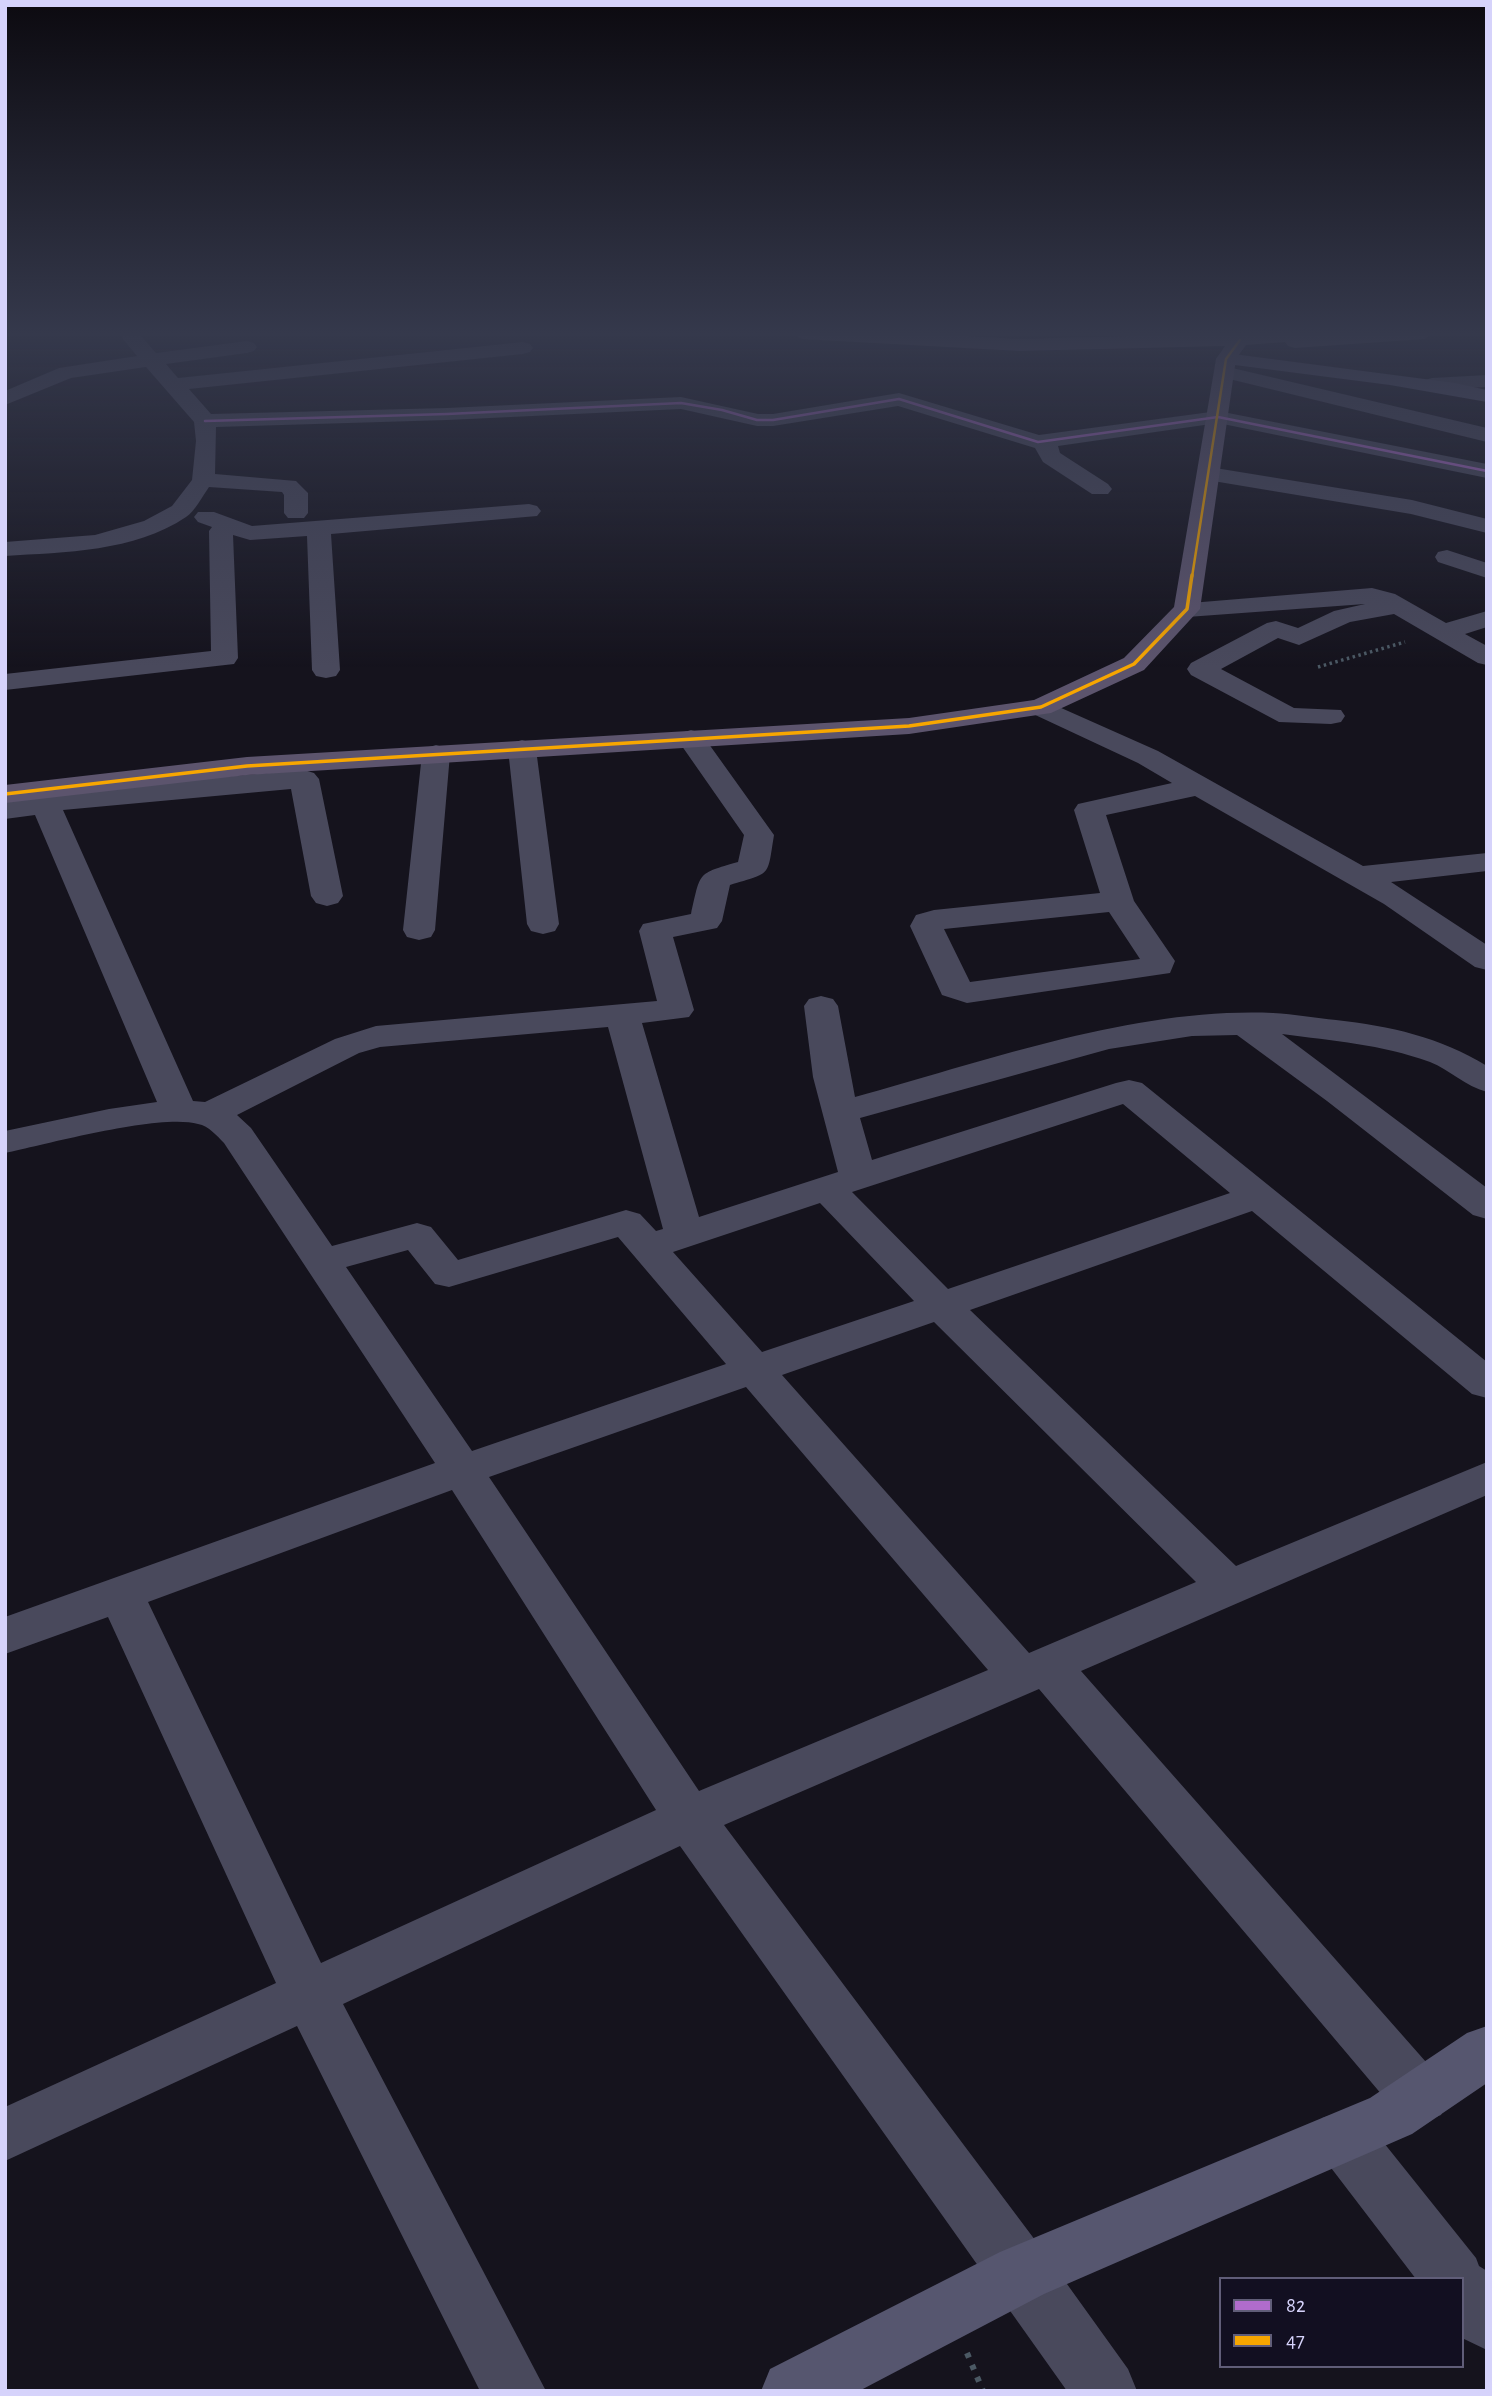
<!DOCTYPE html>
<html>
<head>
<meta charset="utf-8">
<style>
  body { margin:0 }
  #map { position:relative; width:1492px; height:2396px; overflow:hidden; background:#15131d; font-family:"Alegreya Sans",sans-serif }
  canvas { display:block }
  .frame { position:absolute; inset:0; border:7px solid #d6d3fb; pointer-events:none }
  .legend { position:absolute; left:1219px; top:2277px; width:245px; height:91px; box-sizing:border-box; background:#120f21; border:2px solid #605d78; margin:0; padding:9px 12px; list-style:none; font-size:21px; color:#d6d3fb }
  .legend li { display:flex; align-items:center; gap:14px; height:35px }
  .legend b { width:35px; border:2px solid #605d78 }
</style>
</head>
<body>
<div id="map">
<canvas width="1492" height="2396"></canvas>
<div class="frame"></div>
<ul class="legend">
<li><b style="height:9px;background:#b06ccc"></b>82</li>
<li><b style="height:9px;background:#f7a600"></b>47</li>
</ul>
</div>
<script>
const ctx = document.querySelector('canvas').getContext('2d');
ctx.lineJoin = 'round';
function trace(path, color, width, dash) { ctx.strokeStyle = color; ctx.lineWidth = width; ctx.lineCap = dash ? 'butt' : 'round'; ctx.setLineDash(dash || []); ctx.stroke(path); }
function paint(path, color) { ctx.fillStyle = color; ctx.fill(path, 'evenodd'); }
const pathFar1 = new Path2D(`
  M1318,667L1405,642`);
const path = new Path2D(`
  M967,2353L983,2391`);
const street = new Path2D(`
  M124,333H144L142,337L156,353L247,341L254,343L257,347L254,351L247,353L166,364L178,378L523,342L530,344L533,348L530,352L523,354L189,389L211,414L447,408L681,397L758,414H773L899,393L1039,435L1218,411L1487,464V478L1218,423L1058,446L1060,453L1108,484L1112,489L1108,494H1092L1043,462L1035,448L898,406L773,426H757L681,409L447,420L216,427L215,474L296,481L308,493V513L304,518H288L284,513V495L282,492L209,487C202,497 195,511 186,517C134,552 65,552 5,556V542L95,535L144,521L172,506L192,480L196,441L194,422L146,367L71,378L5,405V391L59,368L137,356L122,338Z
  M1224,366L1487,428V442L1217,376L1214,372L1217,368Z
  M1487,375V387L1432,390L1425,388L1422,384L1425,380L1432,378Z
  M1209,467L1412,500L1487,519V533L1411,514L1201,479L1198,474L1201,469Z
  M529,504L537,506L541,511L537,516L331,534L340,670L336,676L326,678L316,676L312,670L307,536L250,540L233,535L238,658L234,664L5,690V674L211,651L209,531L212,527L198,522L194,517L198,512H214L252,526Z
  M1447,550L1487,563V578L1438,562L1435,557L1438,552Z
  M1372,588L1395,594L1446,623L1487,611V627L1465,634L1487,646V665L1478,663L1394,614L1350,622L1299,645L1278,638L1221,669L1294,708L1341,710L1345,716L1341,722L1331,724L1279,722L1191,675L1187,669L1191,663L1267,623L1276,621L1298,628L1334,611L1365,604L1187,617L1178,614L1174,609L1178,604Z
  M1041,699L1158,751L1363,866L1487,853V871L1391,882L1487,945V970L1475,967L1384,904L1195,796L1106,815L1134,901L1175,961L1170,973L967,1003L942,995L910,926L916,915L934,910L1100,893L1074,810L1078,804L1172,783L1138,763L1031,713L1027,707L1031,701ZM1109,912L1140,959L970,982L944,929Z
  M691,730L701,733L774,835C767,878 772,872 730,885L722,921L717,928L673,937L694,1010L689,1017L642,1023L699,1217L838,1172L813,1077L804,1006L809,999L821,996L833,999L838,1006L855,1097C987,1061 1135,1007 1273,1013C1294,1014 1316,1018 1336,1020C1390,1026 1440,1037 1487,1066V1092C1465,1086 1450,1070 1430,1062C1380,1044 1334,1041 1282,1034L1487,1188V1219L1473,1215L1327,1101L1237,1035L1192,1036L1109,1049L860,1118L872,1160L1116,1083L1129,1080L1142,1083L1487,1362V1398L1472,1394L1252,1211L970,1310L1236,1566L1487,1462V1495L1081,1671L1441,2079L1449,2097L1441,2115L1420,2123L1399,2115L1039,1689L724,1825L1044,2252L1128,2369L1137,2391H1067L680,1846L343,2004L546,2391H480L297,2026L5,2161V2107L276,1983L108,1617L5,1654V1617L435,1463L224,1143C217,1136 209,1126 198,1124C161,1113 47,1144 5,1153V1131L109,1109L157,1102L35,815L5,819V801L91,788L304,770L314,773L319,779L343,896L338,903L327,906L316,903L311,896L291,789L63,810L193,1101L205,1102L335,1039L376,1026L657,1001L639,931L643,924L691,914C701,872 696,874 738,862L744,835L677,739L681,733ZM608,1027L663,1229L656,1231L640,1214L626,1210L458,1260L431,1227L417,1223L332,1246L251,1128L237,1115L359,1053L380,1047ZM1123,1104L1230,1193L948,1289L852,1192ZM820,1203L914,1301L762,1352L673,1252ZM618,1237L726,1364L472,1451L346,1267L408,1250L435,1284L449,1287ZM934,1322L1196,1582L1029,1653L782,1375ZM746,1387L988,1670L699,1791L489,1477ZM452,1490L656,1810L321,1963L148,1602Z
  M522,740L532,743L536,749L559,924L555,931L543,934L531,931L527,924L508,749L512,743Z
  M436,745L446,748L450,754L435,930L431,937L419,940L407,937L403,930L422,754L426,748Z
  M1343,2111L1364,2118L1476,2258L1479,2266L1487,2271V2350L1462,2338V2279H1416L1322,2156L1314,2137L1322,2118Z`);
const secondary = new Path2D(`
  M1226,353L1455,383L1487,390V402L1390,385L1219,363L1216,359L1219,355Z
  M1487,2026V2083L1412,2134L1044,2294L859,2391H761L770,2369L1000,2252L1370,2098L1467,2033Z`);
const primary = new Path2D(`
  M792,333H910L1019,339L1251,333H1434L1424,339L1295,348L1288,346L1285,342L1246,345L1236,359L1200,609L1144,670L1051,713L909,734L247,775L5,803V785L247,757L909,718L1034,700L1124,658L1174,607L1216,359L1225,346L1019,351L802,339Z`);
const bus1 = new Path2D(`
  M205,421L447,414L681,403L722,410L757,420H773L899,399L1038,442L1218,417L1487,471`);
const bus2Far1 = new Path2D(`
  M1192,577L1226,359L1240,340`);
const bus2 = new Path2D(`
  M5,794L247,766L909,726L1041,707L1134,664L1187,609L1192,575`);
trace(pathFar1, '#4b5964', 3.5, [2.5, 3.5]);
trace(path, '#4b5964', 6, [5, 8]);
paint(street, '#49495c');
paint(secondary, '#56566f');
paint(primary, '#5c546d');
trace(bus1, '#b06ccc', 2.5);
trace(bus2Far1, '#f7a600', 2.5);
trace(bus2, '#f7a600', 3.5);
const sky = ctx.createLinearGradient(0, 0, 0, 668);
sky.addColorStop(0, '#0c0a10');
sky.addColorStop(0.5, '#35394c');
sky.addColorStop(1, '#35394c00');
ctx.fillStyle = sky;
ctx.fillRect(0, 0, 1492, 668);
</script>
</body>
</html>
